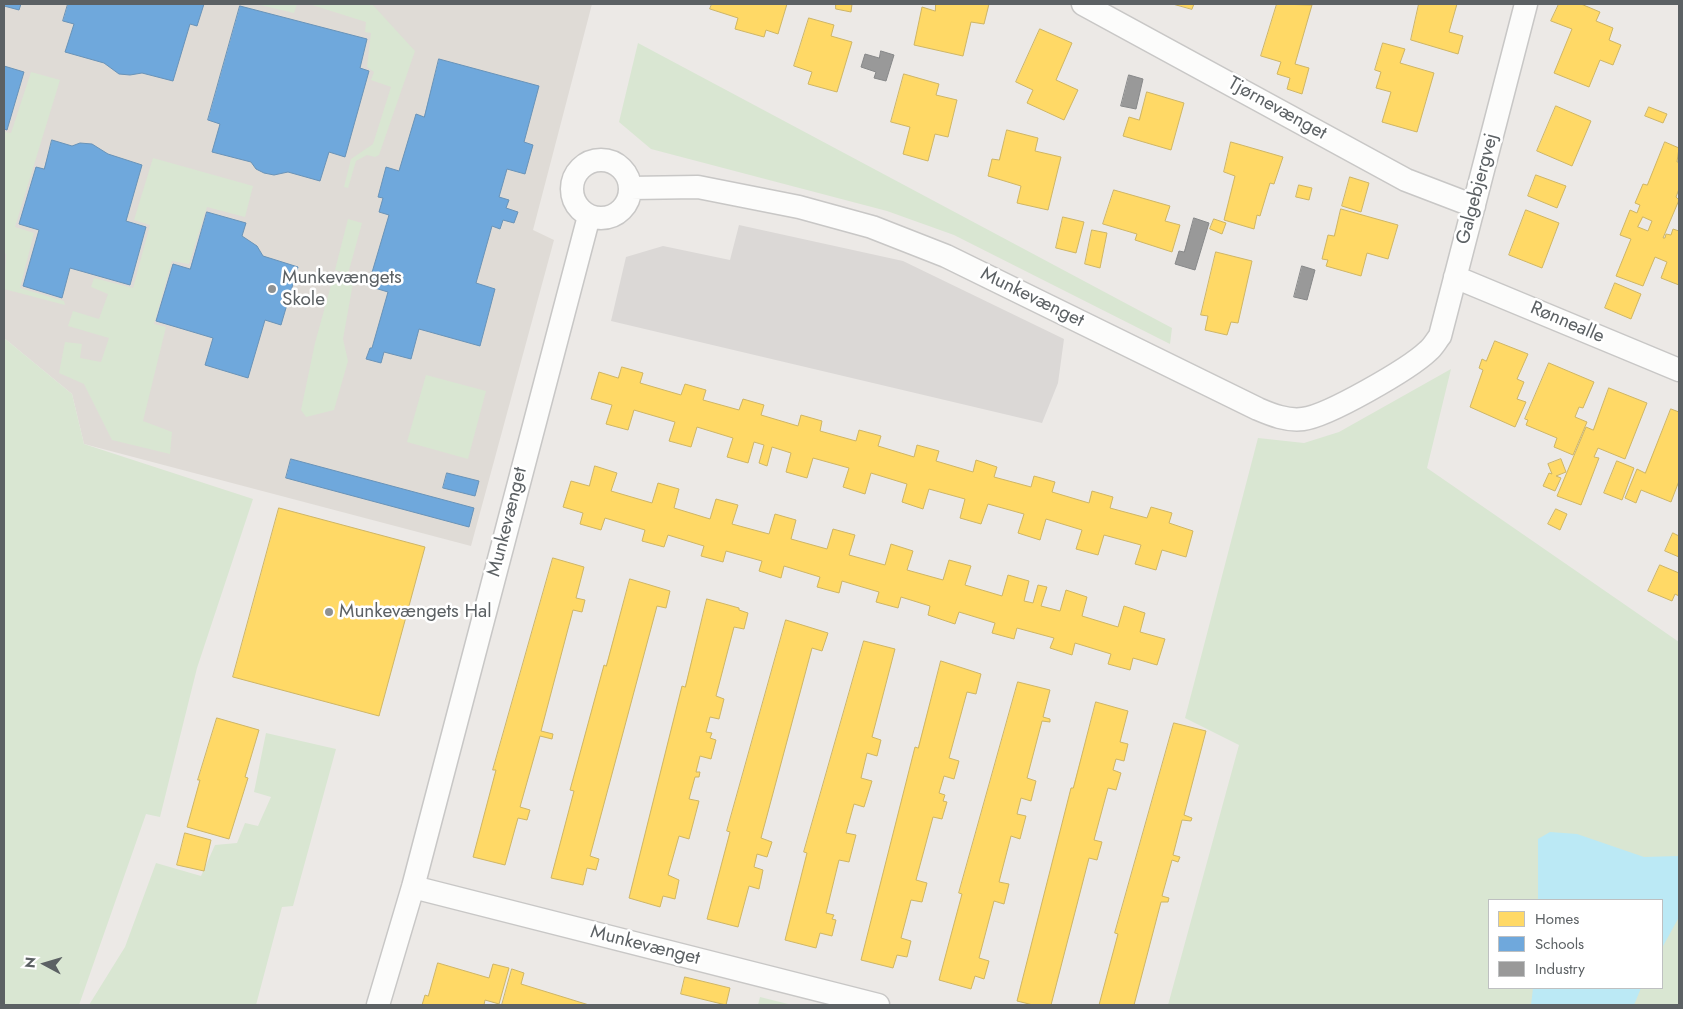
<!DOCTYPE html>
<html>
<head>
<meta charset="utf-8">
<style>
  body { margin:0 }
  #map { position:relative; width:1683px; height:1009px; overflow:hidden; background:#ece9e6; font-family:Jost,sans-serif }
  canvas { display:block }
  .frame { position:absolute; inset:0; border:5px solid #5c6164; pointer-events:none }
  .legend { position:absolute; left:1488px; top:899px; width:175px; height:90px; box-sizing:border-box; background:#fff; border:1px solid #bec0c1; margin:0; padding:6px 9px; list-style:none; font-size:15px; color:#5c6164 }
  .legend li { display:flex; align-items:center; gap:10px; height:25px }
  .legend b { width:25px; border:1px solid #bec0c1 }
  .north { position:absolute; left:20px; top:939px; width:50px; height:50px; -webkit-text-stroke:4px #fff; paint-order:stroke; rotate:276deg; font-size:14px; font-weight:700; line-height:20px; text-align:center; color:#5c6164 }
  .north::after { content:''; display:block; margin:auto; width:18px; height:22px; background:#5c6164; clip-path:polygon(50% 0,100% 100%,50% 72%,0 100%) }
</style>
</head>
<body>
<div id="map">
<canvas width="1683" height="1009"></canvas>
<div class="frame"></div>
<ul class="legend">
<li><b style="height:14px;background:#ffd966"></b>Homes</li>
<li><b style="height:14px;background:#6fa8dc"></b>Schools</li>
<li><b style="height:14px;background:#999"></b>Industry</li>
</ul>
<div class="north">N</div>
</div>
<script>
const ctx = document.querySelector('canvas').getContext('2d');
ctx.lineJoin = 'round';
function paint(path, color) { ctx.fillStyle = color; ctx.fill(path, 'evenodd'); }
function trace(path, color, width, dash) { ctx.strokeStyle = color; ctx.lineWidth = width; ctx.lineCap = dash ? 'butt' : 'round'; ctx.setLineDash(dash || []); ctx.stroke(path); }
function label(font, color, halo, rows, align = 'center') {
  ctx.font = font + ' Jost,sans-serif'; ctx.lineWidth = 5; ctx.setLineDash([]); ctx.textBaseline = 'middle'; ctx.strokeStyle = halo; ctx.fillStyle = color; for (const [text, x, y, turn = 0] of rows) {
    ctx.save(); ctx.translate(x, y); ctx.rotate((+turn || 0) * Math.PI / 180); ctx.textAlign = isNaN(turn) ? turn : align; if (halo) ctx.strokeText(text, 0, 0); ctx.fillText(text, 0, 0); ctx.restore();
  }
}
const industrial = new Path2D(`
  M739,225L903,261L1064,339L1058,383L1042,423L611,321L626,257L663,246L730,260Z`);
const education = new Path2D(`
  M4,4H592L533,230L554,240L471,546L84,444L72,394L4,338Z`);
const green = new Path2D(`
  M256,4H297L294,13Z
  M309,4H372L415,51L379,155L375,157L367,155L356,161L348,188L344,187L351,159L373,144L391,87L371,80L374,72L367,67L371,33L365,32L366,22Z
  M638,43L1172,328L1170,344L954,235L887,211L651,149L619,122Z
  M31,72L60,80L15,227L34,233L20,288L64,301L65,305L4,289L6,254L4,253V132L11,133Z
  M153,158L253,186L245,217L207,207L189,264L172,261L154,324L166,327L143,421L172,432L170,454L112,440L84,384L59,373L65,342L82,344L80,358L101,362L109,338L68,326L73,311L99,319L108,294L91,287L94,278L133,288L150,225L134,220Z
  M348,219L362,223L348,274L335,270Z
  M333,278L353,283L343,339L348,361L334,410L306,417L301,410L315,343Z
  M4,338L72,394L84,444L253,499L197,668L160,817L146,814L79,1005H4Z
  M1451,369L1427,468L1679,642V1005H1168L1239,745L1185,718L1258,438L1304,443L1339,432ZM1489,900H1662V988H1489Z
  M426,375L486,391L468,459L407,442Z
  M266,733L336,749L293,906L282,907L256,1005H89L125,947L156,863L201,876L215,845L237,843L245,823L258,826L271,797L254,792Z
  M760,997L792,1005H758Z`);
const water = new Path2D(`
  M1550,832L1577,834L1644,857L1679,856V917L1662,948V900H1538V839Z
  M1533,988H1641L1634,1005H1531Z`);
const homes = new Path2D(`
  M712,4H787L778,34L766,30L764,37L735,29L738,18L710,9Z
  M836,4H852L851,12L836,9Z
  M936,4H989L984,24L971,22L963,56L914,45L922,7L935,11Z
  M1173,4H1194L1192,9Z
  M1277,4L1312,5L1295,64L1309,68L1302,94L1287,89L1290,78L1277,74L1281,62L1261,56Z
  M1419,4H1457L1449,32L1463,36L1458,54L1411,40Z
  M1559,4H1581L1600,12L1596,21L1613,28L1609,40L1621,45L1613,65L1600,60L1589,87L1554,73L1572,29L1551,21Z
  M809,18L834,25L831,36L852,42L837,92L808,84L812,72L794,66Z
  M1040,29L1072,43L1056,80L1078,90L1064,120L1027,103L1033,90L1016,82Z
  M1383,43L1405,49L1400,63L1434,73L1417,132L1382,122L1391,92L1376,88L1381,72L1375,70Z
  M904,74L939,84L936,95L957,100L948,137L935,134L928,161L903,154L910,127L891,122Z
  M1147,92L1184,103L1171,150L1123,136L1129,117L1139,120Z
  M1556,106L1591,121L1572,166L1537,151Z
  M1649,107L1667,114L1663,123L1645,116Z
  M1007,130L1038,138L1035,151L1061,157L1048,210L1017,203L1021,186L988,176L992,159L999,160Z
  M1231,142L1283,157L1274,184L1270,183L1260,216L1257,215L1254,229L1224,220L1235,176L1224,172Z
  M1665,142L1679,148L1677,162H1679V189L1676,197L1679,200L1663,238H1665L1666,234L1671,235L1673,229L1679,231V285L1661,278L1667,262L1655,257L1643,286L1616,276L1631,239L1620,235L1630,210L1637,213L1640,205L1635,203L1643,184L1647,185ZM1643,217L1652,221L1648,231L1638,227Z
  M1536,175L1566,186L1557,208L1528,196Z
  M1350,177L1369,183L1361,212L1342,206Z
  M1299,185L1312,188L1309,200L1296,197Z
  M1114,190L1170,206L1165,221L1180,225L1172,252L1135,240L1137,234L1103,224Z
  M1341,209L1398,225L1388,259L1367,253L1361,276L1326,266L1328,260L1322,259L1328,235L1334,236Z
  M1526,210L1559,223L1542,268L1509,255Z
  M1063,217L1084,222L1076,253L1056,248Z
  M1214,219L1226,223L1222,234L1210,229Z
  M1092,230L1107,233L1100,268L1085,264Z
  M1216,252L1252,261L1238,323L1231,322L1227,335L1205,330L1208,316L1201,315Z
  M1615,283L1641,294L1631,319L1605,308Z
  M1495,341L1528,354L1517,379L1524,382L1517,399L1526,402L1515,427L1470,407L1483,370L1479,368L1482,359L1486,361Z
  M1549,363L1594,382L1583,408L1579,407L1575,417L1587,422L1573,455L1554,447L1557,438L1526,425L1528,420L1525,419Z
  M622,367L643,373L640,383L681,395L685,384L706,390L703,400L739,410L743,399L764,405L761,415L798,426L801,415L822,421L820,431L856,441L859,430L881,436L878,446L914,457L917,445L939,451L936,461L973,472L976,460L997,467L994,477L1031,487L1034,476L1055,482L1052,492L1089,503L1092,491L1113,497L1110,508L1147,518L1151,507L1172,513L1169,523L1193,531L1186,557L1162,550L1156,570L1135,564L1141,545L1104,535L1098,555L1076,549L1082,530L1046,519L1040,540L1018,533L1024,514L988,504L981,524L960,518L965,499L929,489L923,509L902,502L907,484L871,473L865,494L843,487L849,468L813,458L807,478L786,472L791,453L772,447L767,466L759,463L764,445L754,442L748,463L727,457L733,438L697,427L691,447L669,441L675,422L634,410L628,430L606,424L612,405L591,399L599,372L618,378Z
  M1609,388L1647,403L1625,459L1598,448L1594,457L1599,458L1581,505L1557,496L1586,427L1593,430Z
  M1671,409L1679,412V481L1671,502L1641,490L1636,503L1625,498L1637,469L1645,473Z
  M1561,459L1566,472L1556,476L1561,478L1555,491L1543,486L1549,473L1552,474L1548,464Z
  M1617,461L1634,468L1622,500L1604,493Z
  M595,466L617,473L611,491L652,503L658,483L679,489L674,508L710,519L716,499L738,505L732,524L769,534L775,514L796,520L791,539L827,549L833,529L855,535L849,555L885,565L891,544L913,551L907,570L943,580L949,560L971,566L965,585L1002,596L1008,575L1029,581L1024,601L1033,603L1038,585L1047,587L1041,606L1060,611L1066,590L1087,597L1082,616L1118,627L1124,606L1145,613L1140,632L1165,639L1157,665L1133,658L1130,670L1108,664L1111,654L1075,643L1072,655L1050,648L1054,638L1017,628L1014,639L992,633L995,623L959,612L955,624L928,615L930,606L901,597L898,608L876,602L879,592L842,581L839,593L817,587L820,577L784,566L781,578L759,571L762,561L726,551L723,562L701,556L704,546L668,535L664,547L642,541L645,530L605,518L601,530L580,524L583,513L563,507L571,481L589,486Z
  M279,508L425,547L379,716L233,677Z
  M1556,509L1567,514L1560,530L1548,524Z
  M1673,533L1679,536V557L1665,551Z
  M553,558L584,567L576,598L585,600L582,612L573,610L541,731L553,734L552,739L540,736L520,807L530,810L527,820L518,818L505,865L473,857L496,770H493Z
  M1660,565L1679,573V596L1675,594L1672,601L1648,591Z
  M630,579L670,591L666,608L657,606L590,856L599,859L596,870L587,868L583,885L551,878L574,791L570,790L604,665L606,666Z
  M707,599L739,608V610L748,613L744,629L734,627L716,696L724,699L719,719L710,717L706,732L712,733L710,738L716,740L711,759L700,756L696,772H700L699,777H695L689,799L699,801L689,839L679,836L668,875L679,880L675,899L663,896L660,907L629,898L682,686L685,687Z
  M786,620L828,633L822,651L812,648L761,838L772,842L767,857L757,854L754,867L763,870L759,889L749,886L738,927L707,919L730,832L727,831Z
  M864,641L895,649L872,737L881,740L877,756L867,753L861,778L872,781L864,807L854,804L846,833L856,835L849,862L839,860L826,913L834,915L832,919L836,920L832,936L820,933L816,948L785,940L807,853L804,852Z
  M941,661L981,674L976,694L967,692L949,758L959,761L954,779L944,776L939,793L945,795L943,801L947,802L942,819L933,817L916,880L927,883L922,902L911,900L901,938L911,941L907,957L897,955L893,968L861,960L915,747L918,748Z
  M1018,682L1050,690L1043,717L1050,719V722L1042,721L1027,778L1036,781L1031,801L1021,798L1017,814L1026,816L1020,839L1011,836L999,882L1009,884L1004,904L994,901L979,958L989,961L984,979L975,976L971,989L939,980L962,894L959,893Z
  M1096,702L1128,711L1120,742L1128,744L1124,761L1116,759L1113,770L1121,773L1116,790L1108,788L1094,840L1102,842L1097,860L1089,858L1051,1005H1033L1017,1001L1071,788H1073Z
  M217,718L259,730L245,777L248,778L229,839L187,827L200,780H198Z
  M1174,723L1206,731L1184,815L1192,818L1191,821L1182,820L1173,855L1180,857L1178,862L1172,860L1162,896L1169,898L1168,902H1161L1134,1005H1099L1118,934L1115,933Z
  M185,833L211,840L204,871L177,865Z
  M438,963L489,978L493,964L509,968L499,1004L485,1000L484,1005H422L425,995L428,996Z
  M512,969L524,973L521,984L589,1005H502Z
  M685,977L730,988L726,1005L681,994Z`);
const schools = new Path2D(`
  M4,4H21L19,10L4,6Z
  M68,4H204L197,26L190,24L173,81L142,73L130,75L119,74L104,63L65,52L74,24L63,21Z
  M240,6L367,39L360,68L369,71L345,157L329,152L320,181L288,172L274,175L264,173L256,169L251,162L212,152L220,124L208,120Z
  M439,59L539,86L524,142L533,145L525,174L507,169L499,197L509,200L506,208L518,212L514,223L503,220L500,229L492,226L476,283L495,289L480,346L419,329L411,359L384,352L381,363L366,359L370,348H372L388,292L368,286L389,215L379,212L383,198L378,197L386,167L399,171L416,114L424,117Z
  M4,66L24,72L7,130L4,129Z
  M52,140L72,146L80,143L92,144L108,154L142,165L126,221L146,227L130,285L70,268L62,298L23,286L39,230L19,224L36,167L44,169Z
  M207,212L246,223L242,236L257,246L263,256L298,267L281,325L265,320L248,378L205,365L213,338L156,321L173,264L190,269Z
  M291,459L474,508L469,527L286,478Z
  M447,473L479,481L475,496L443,488Z`);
const industry = new Path2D(`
  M881,51L894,55L886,81L874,78L876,72L861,67L865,54L879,58Z
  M1129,75L1143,79L1136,109L1121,106Z
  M1194,218L1209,223L1195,270L1175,264L1179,251L1184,252Z
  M1302,266L1315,270L1307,300L1294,297Z`);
const minor = new Path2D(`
  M1083,4L1406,180L1474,206
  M572 189a29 29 0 1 1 58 0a29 29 0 1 1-58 0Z
  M630,188L698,187L799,207L872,227L946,256L1258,409C1272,415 1287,421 1303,419C1328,416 1409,369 1428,351C1433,347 1436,341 1440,336L1526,4
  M1455,277L1679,370
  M413,887L878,1005
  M378,1005L413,887L589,216`);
const markers = [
  [272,289,5,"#8e9192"],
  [329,612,5,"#8e9192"]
];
const streetNames = [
  ["Tjørnevænget",1277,109,29],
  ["Galgebjergvej",1478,189,-75],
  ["Munkevænget",1032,298,26],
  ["Rønnealle",1567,323,23],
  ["Munkevænget",508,522,-76],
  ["Munkevænget",645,946,14]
];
const poiNames = [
  ["Munkevængets",282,278],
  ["Skole",282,300],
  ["Munkevængets Hal",339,612]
];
paint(industrial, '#dbd8d6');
paint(education, '#dfdbd6');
paint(green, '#d9e6d2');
paint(water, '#bbe9f5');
paint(homes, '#ffd966');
trace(homes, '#ceb565', 1);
paint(schools, '#6fa8dc');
trace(schools, '#6993b8', 1);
paint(industry, '#999');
trace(industry, '#878889', 1);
trace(minor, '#c8c7c6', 25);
trace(minor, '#fcfcfb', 22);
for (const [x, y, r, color] of markers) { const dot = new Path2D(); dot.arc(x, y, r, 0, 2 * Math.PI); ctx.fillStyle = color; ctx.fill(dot); trace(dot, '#fff', 2); }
label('19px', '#5c6164', '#fff', streetNames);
label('19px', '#5c6164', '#fff', poiNames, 'left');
</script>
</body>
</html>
